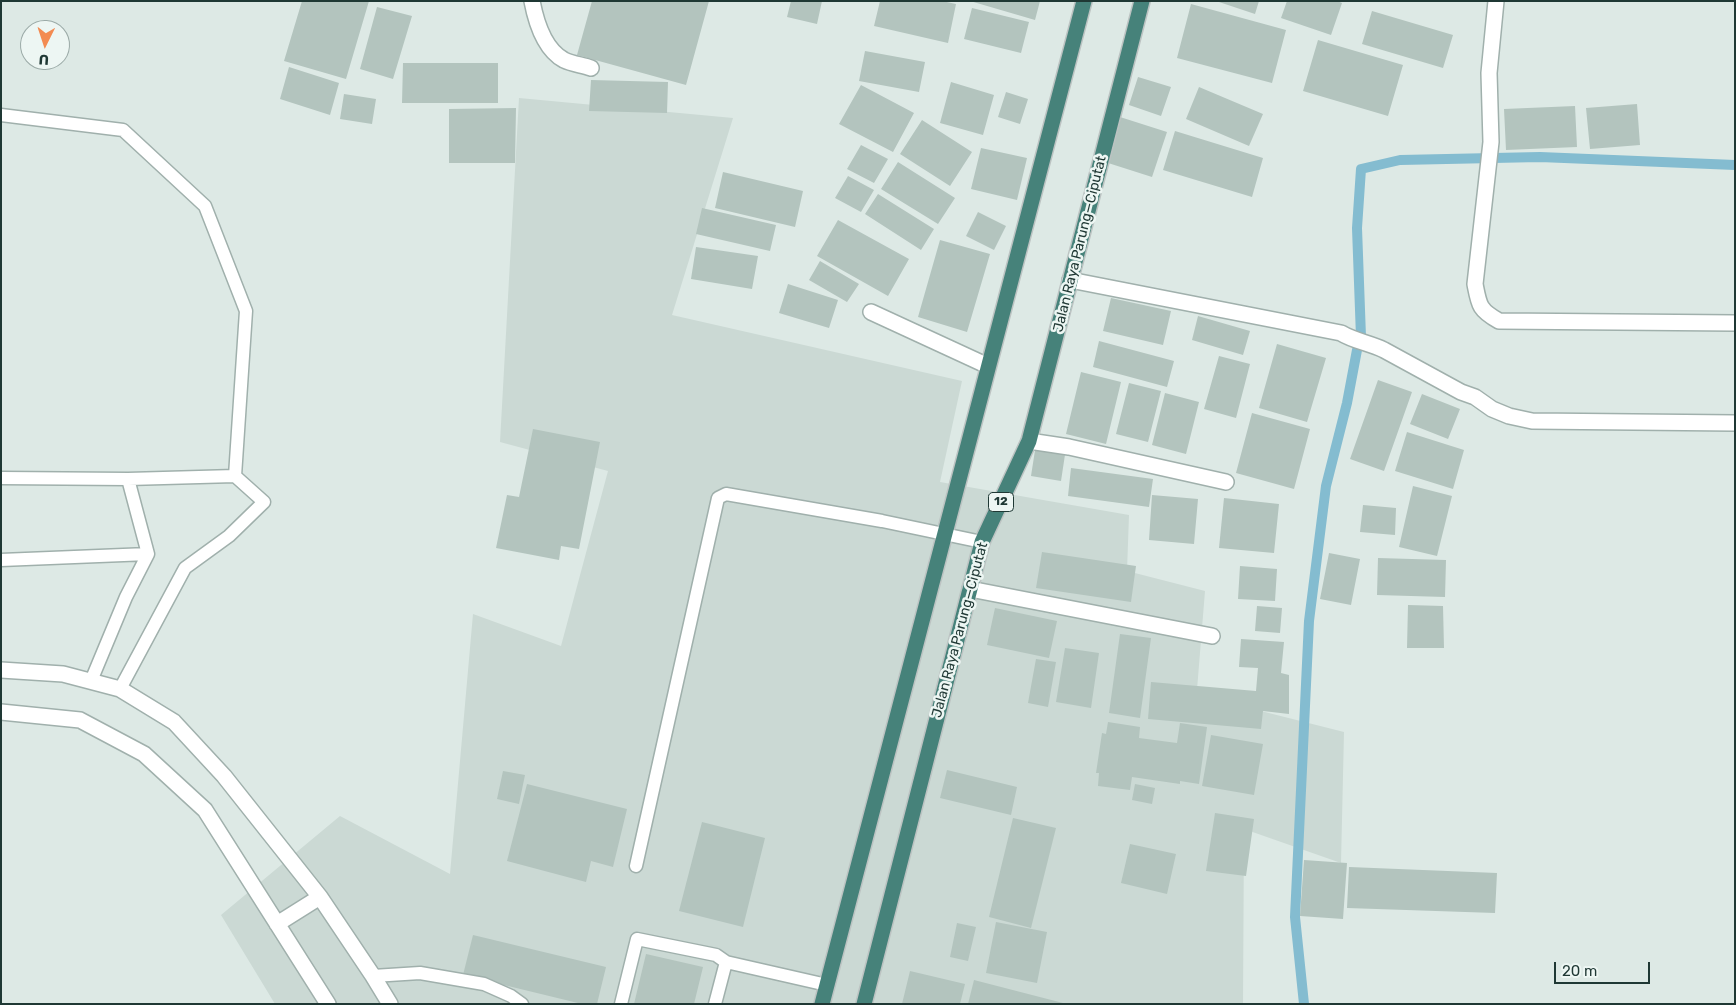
<!DOCTYPE html>
<html>
<head>
<meta charset="utf-8">
<style>
  body { margin:0 }
  #map { position:relative; width:1736px; height:1005px; overflow:hidden; background:#dde9e5; font-family:Rubik,sans-serif }
  canvas { display:block }
  .frame { position:absolute; inset:0; border:2px solid #1f3834; pointer-events:none }
  .north { position:absolute; left:20px; top:20px; width:50px; height:50px; box-sizing:border-box; background:#edf6f3; border:1px solid #9baaa7; border-radius:50%; rotate:184deg; font-size:14px; font-weight:700; line-height:20px; text-align:center; color:#1f3834 }
  .north::after { content:''; display:block; margin:auto; width:18px; height:22px; background:#f38b52; clip-path:polygon(50% 0,100% 100%,50% 72%,0 100%) }
  .scale { position:absolute; left:1554px; top:962px; width:96px; height:22px; box-sizing:border-box; border:2px solid #1f3834; border-top:0; padding-left:6px; font-size:15px; line-height:18px; white-space:nowrap; color:#1f3834; -webkit-text-stroke:4px #edf6f3; paint-order:stroke }
</style>
</head>
<body>
<div id="map">
<canvas width="1736" height="1005"></canvas>
<div class="frame"></div>
<div class="north">U</div>
<div class="scale">20 m</div>
</div>
<script>
const ctx = document.querySelector('canvas').getContext('2d');
ctx.lineJoin = 'round';
function paint(path, color) { ctx.fillStyle = color; ctx.fill(path, 'evenodd'); }
function trace(path, color, width, dash) { ctx.strokeStyle = color; ctx.lineWidth = width; ctx.lineCap = dash ? 'butt' : 'round'; ctx.setLineDash(dash || []); ctx.stroke(path); }
function label(font, color, halo, rows, align = 'center') {
  ctx.font = font + ' Rubik,sans-serif'; ctx.lineWidth = 5; ctx.setLineDash([]); ctx.textBaseline = 'middle'; ctx.strokeStyle = halo; ctx.fillStyle = color; for (const [text, x, y, turn = 0] of rows) {
    ctx.save(); ctx.translate(x, y); ctx.rotate((+turn || 0) * Math.PI / 180); ctx.textAlign = isNaN(turn) ? turn : align; if (halo) ctx.strokeText(text, 0, 0); ctx.fillText(text, 0, 0); ctx.restore();
  }
}
const built = new Path2D(`
  M519,98L733,118L672,315L962,381L940,482L1129,515L1127,571L1205,591L1196,702L1245,707L1344,732L1341,863L1244,829L1243,1004H275L221,915L340,816L450,874L473,614L561,646L608,471L500,442Z`);
const stream = new Path2D(`
  M1361,337L1357,228L1361,169L1400,160L1540,157L1735,165
  M1304,1004L1295,917L1309,621L1326,486L1347,403L1357,350`);
const building = new Path2D(`
  M302,1H369L346,79L284,61Z
  M592,1H709L686,85L577,55Z
  M791,1H822L817,24L787,17Z
  M880,1H942L956,4L948,43L874,26Z
  M970,1H1040L1035,20Z
  M1216,1H1259L1255,14Z
  M1287,1H1337L1342,3L1331,35L1281,18Z
  M1191,4L1286,30L1272,83L1177,58Z
  M377,7L412,16L393,79L360,69Z
  M972,8L1029,22L1021,53L964,39Z
  M1372,11L1453,35L1443,68L1362,44Z
  M1318,40L1403,65L1388,116L1303,91Z
  M865,51L925,62L919,92L859,81Z
  M403,63H498V103H402Z
  M289,67L339,83L330,115L280,99Z
  M1138,77L1171,87L1161,116L1129,105Z
  M591,80L668,82L667,113L589,111Z
  M951,82L994,95L983,135L940,123Z
  M861,85L914,113L893,152L839,124Z
  M1199,87L1263,114L1249,146L1186,119Z
  M1006,92L1028,99L1020,124L998,117Z
  M344,94L376,99L372,124L340,119Z
  M1637,104L1640,145L1590,149L1586,108Z
  M1575,106L1577,147L1506,150L1504,109Z
  M516,108L515,163H449V109Z
  M1120,117L1167,132L1152,177L1105,162Z
  M922,120L972,152L950,186L900,154Z
  M1175,131L1263,158L1252,197L1163,170Z
  M861,145L888,159L874,183L847,169Z
  M981,148L1027,158L1017,200L971,189Z
  M898,162L955,198L938,224L881,189Z
  M723,172L803,191L795,227L715,208Z
  M848,176L874,190L861,212L835,198Z
  M878,194L934,229L921,250L865,214Z
  M702,208L776,225L770,251L696,234Z
  M978,212L1006,226L994,250L966,236Z
  M838,220L909,259L888,296L817,256Z
  M940,240L990,254L967,332L918,317Z
  M696,247L758,256L752,289L691,279Z
  M820,261L859,284L847,302L809,280Z
  M788,284L838,300L829,328L779,313Z
  M1111,298L1171,311L1163,345L1103,331Z
  M1198,316L1250,331L1243,355L1192,340Z
  M1099,341L1174,361L1167,387L1093,367Z
  M1277,344L1326,358L1307,422L1259,408Z
  M1219,356L1250,364L1236,418L1204,409Z
  M1081,372L1121,382L1106,444L1066,434Z
  M1378,380L1412,392L1384,471L1350,459Z
  M1129,383L1161,391L1148,442L1116,434Z
  M1165,393L1199,402L1186,454L1152,445Z
  M1422,394L1460,409L1448,439L1410,424Z
  M1252,413L1310,429L1294,489L1236,473Z
  M533,429L600,442L579,549L561,546L559,560L496,548L507,495L519,497Z
  M1407,432L1464,450L1453,489L1395,471Z
  M1036,444L1066,448L1061,481L1031,476Z
  M1071,468L1153,479L1149,507L1068,496Z
  M1413,486L1452,496L1437,556L1399,547Z
  M1152,495L1198,499L1194,544L1149,540Z
  M1224,498L1279,504L1274,553L1219,548Z
  M1363,505L1396,508L1395,535L1360,532Z
  M1042,552L1136,566L1131,602L1036,588Z
  M1329,553L1360,559L1351,605L1320,599Z
  M1378,558L1446,560L1445,597L1377,595Z
  M1240,566L1277,569L1275,601L1238,599Z
  M1408,605L1443,606L1444,648H1407Z
  M1257,606L1282,608L1280,633L1255,631Z
  M995,608L1057,621L1049,658L987,645Z
  M1120,634L1151,638L1140,718L1109,713Z
  M1241,639L1284,642L1281,673L1289,675V714L1263,711L1261,729L1148,719L1151,682L1256,691L1258,668L1239,667Z
  M1065,648L1099,653L1091,708L1056,702Z
  M1036,659L1056,662L1048,707L1028,703Z
  M1108,722L1140,727L1139,738L1177,743L1180,723L1207,727L1199,784L1180,781V784L1132,777L1130,790L1098,786L1099,773H1096L1102,733L1106,734Z
  M1211,735L1263,744L1254,795L1202,786Z
  M947,770L1017,787L1011,815L940,798Z
  M503,771L525,775L519,804L497,799Z
  M527,784L627,809L613,867L591,861L586,882L507,861Z
  M1135,784L1155,788L1152,804L1132,800Z
  M1215,813L1254,819L1246,876L1206,871Z
  M1013,818L1056,828L1031,928L989,917Z
  M702,822L765,838L743,927L679,911Z
  M1130,844L1176,854L1167,894L1121,883Z
  M1304,860L1347,863L1343,919L1300,916Z
  M1349,867L1497,873L1495,913L1347,908Z
  M996,922L1047,932L1037,983L986,973Z
  M957,923L976,927L968,961L950,957Z
  M473,935L606,967L597,1004H582L463,975Z
  M646,954L703,967L694,1004H634Z
  M910,971L965,984L960,1004H902Z
  M974,980L1063,1003V1004H968Z`);
const service = new Path2D(`
  M1,115L123,130L205,206L246,311L235,476
  M1,478L128,479L235,476L264,502L229,536L185,568L120,689
  M1,560L148,554
  M91,681L126,597L148,554L128,479
  M636,866L718,498L726,494L882,521L982,542
  M373,976L420,973L484,984L511,996L522,1004
  M621,1004L637,939L716,955L726,962
  M715,1004L726,962L827,985`);
const minor = new Path2D(`
  M532,1C536,22 544,49 564,60C572,64 583,65 591,68
  M1496,1L1489,73L1491,142L1475,284C1479,305 1479,310 1499,321L1735,323
  M1070,280L1341,333C1354,341 1370,343 1384,350L1461,392L1475,397L1492,409L1509,416L1532,421L1735,423
  M871,312L988,366
  M1029,441L1069,447L1226,482
  M970,589L1212,636
  M1,670L63,674L120,689L174,722L224,776L320,897L373,976L390,1004
  M1,712L80,720L144,754L205,810L328,1004
  M277,924L320,897`);
const trunk = new Path2D(`
  M822,1004L1084,1
  M864,1004L982,542L1029,441L1142,1`);
const shields = [
  [1001,502,25]
];
const shieldNames = [
  ["12",1001,502]
];
const streetNames = [
  ["Jalan Raya Parung—Ciputat",1080,244,-76],
  ["Jalan Raya Parung—Ciputat",960,630,-75]
];
paint(built, '#cbd9d4');
trace(stream, '#84bcd0', 10);
paint(building, '#b3c4be');
trace(service, '#a0b0ac', 15);
trace(minor, '#a0b0ac', 18);
trace(trunk, '#bcc3c2', 18);
trace(service, '#fff', 12);
trace(minor, '#fff', 15);
trace(trunk, '#46827a', 15);
for (const [x, y, w] of shields) { const box = new Path2D(); box.roundRect(x - w / 2, y - 9.5, w, 19, 4); ctx.fillStyle = '#edf6f3'; ctx.fill(box); trace(box, '#1f3834', 1); }
label('bold 12px', '#1f3834', null, shieldNames);
label('14px', '#1f3834', '#edf6f3', streetNames);
</script>
</body>
</html>
